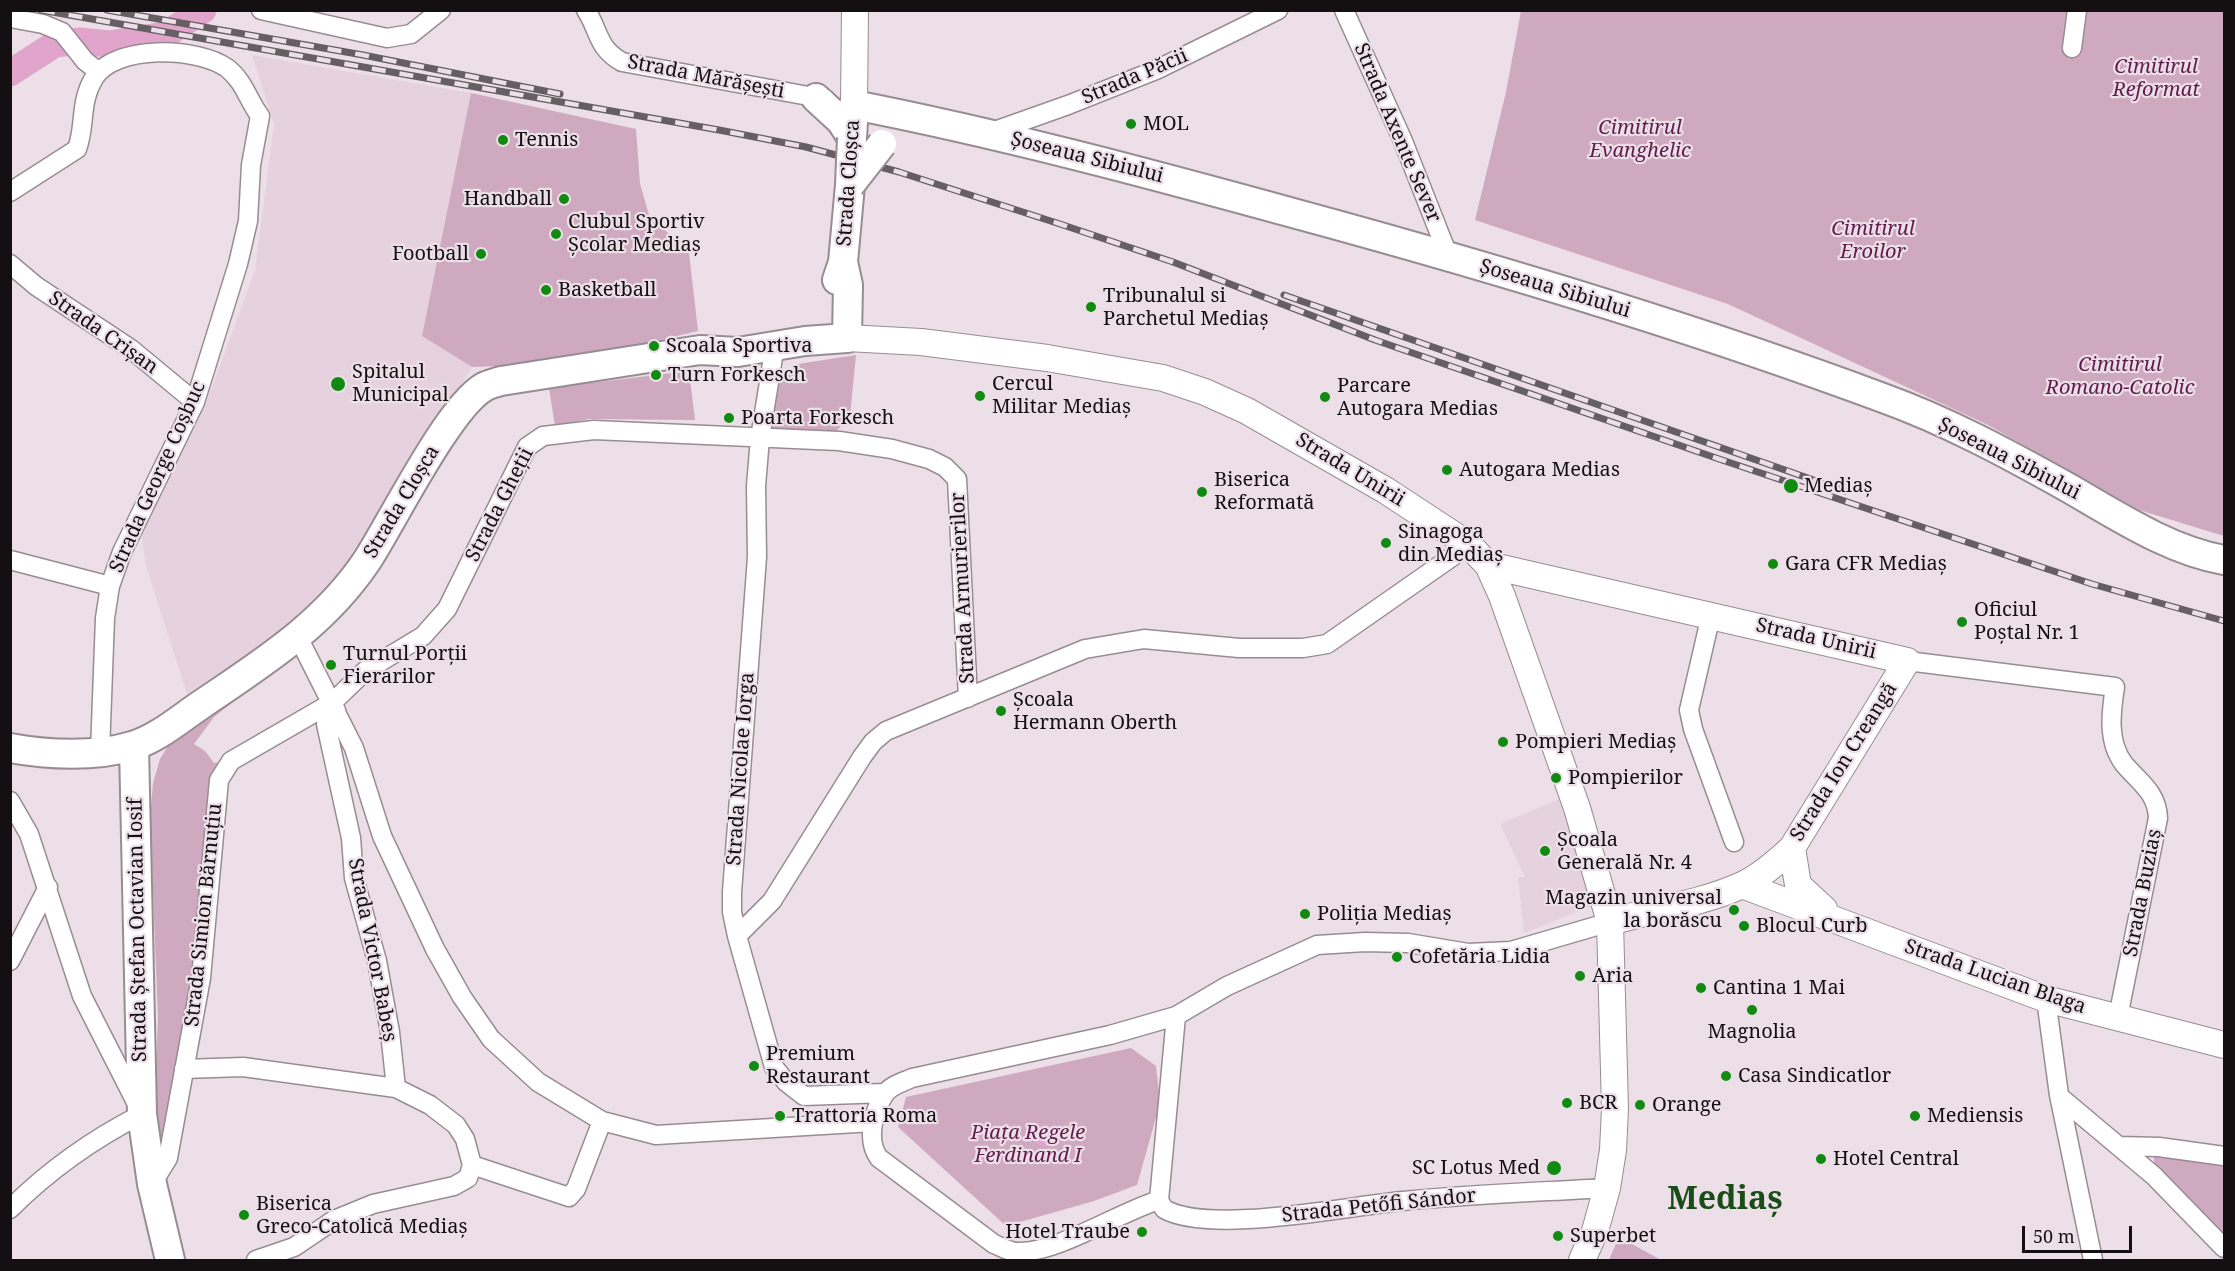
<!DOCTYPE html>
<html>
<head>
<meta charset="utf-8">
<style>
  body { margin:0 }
  #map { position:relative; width:2235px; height:1271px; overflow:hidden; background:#ecdfe7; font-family:"Noto Serif",serif }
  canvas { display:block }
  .frame { position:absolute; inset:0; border:12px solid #141012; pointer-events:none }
  .scale { position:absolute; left:2022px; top:1226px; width:110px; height:27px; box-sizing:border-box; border:3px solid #141012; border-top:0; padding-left:8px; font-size:18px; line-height:21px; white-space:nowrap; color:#141012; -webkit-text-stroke:4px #ecdfe7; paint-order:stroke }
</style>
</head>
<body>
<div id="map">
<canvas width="2235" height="1271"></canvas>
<div class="frame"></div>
<div class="scale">50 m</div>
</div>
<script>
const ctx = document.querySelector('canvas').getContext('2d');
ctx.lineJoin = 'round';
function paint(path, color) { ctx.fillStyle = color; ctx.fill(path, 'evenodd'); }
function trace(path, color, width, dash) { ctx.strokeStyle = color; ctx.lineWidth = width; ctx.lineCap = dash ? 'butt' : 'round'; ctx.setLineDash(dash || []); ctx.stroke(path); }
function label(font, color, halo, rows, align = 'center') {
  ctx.font = font + ' "Noto Serif",serif'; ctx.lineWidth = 4.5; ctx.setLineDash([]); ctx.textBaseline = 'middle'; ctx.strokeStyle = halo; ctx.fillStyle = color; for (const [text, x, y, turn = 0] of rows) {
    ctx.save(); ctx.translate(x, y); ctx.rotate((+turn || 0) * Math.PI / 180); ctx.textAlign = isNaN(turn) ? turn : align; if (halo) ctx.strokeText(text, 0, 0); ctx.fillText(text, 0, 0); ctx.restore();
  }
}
const built = new Path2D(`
  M252,55L471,93L422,336L472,367L350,570L290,633L187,694L146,566L140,525L207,401L255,270L274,124Z
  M1562,798L1592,906L1524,933L1518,877H1525L1500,824Z`);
const green = new Path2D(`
  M1521,11H2224V536L2139,510L1988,425L1728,304L1475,220L1506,92Z
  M471,93L636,129L640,184L649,215L689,253L698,331L559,364L472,367L422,336Z
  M856,355L850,416L831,437L765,436L780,377L798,364Z
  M689,371L695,420L589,419L555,426L549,388Z
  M251,687L214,717L194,744L205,751L214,763L231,761L219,780L201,978L152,1184L158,1017L150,818L153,783L160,759L173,738Z
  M1131,1048L1156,1066L1160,1103L1137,1185L1094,1201L1006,1226L898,1127L906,1097Z
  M2154,1154L2224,1156V1248L2154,1176Z
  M1619,1237L1661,1260H1609Z`);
const water = new Path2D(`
  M1034 1136a11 11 0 1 1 22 0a11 11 0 1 1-22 0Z`);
const river = new Path2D(`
  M10,73L55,44L80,41L109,44L165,35L203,10`);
const street = new Path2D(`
  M261,10L387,38L411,34L441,10
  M586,10C600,32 597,48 622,62L825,99
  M1344,10L1403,141L1448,255
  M10,18L43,24L62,32L85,61L99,72
  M2072,48L2077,10
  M989,133L1068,105L1156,70L1278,10
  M10,192L77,149C86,125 79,103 94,78C115,44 198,47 227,68C244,81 248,100 260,116L251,165L248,221L238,264L195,402L122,552L110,586L105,618L100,752
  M10,264L36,286L131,349L195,402
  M775,345L760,438L756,486L757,557L732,892V912L737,936L774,1067L786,1082L804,1096L884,1093
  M10,560L110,586
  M1711,615L1689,710L1693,729L1734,842
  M298,637L354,748L382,836L435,949L462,997L491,1039L538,1082L602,1121L656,1135L873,1122
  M1907,661L2115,687C2111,712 2107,742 2124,764C2139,782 2157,792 2158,818L2118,1017
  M336,710L326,724L351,838L354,878L377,961L390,1032L396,1088
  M10,801L29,834L82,996L142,1114C93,1139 49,1170 10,1209
  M737,936L772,901L862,757L873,742L886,731L1085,649L1144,639L1239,648H1303L1327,644L1469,545
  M10,961L48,887
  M2046,999L2059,1095L2093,1260
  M184,1069L243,1067L396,1088L430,1105L456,1125L465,1139L472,1165
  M2060,1097L2154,1176L2224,1248
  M2120,1146L2159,1147L2224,1156
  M472,1165L569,1197L576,1189L602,1121
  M152,1184L168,1158L201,978L219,780L231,761L333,702L365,671L423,636L447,609L527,447L543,436L594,430L839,441L892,449L929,459L945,467L957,479L968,698
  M1159,1200C1120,1212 1058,1252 1020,1252C1011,1253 1002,1247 994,1244L879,1158C866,1141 873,1112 884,1095C889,1086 903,1082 912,1078L1110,1035L1176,1016L1227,986L1317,945L1365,942L1408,943L1468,953L1511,951L1610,922
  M1159,1200L1164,1209C1210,1235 1347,1206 1403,1201C1470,1194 1539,1192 1607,1188
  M1159,1200L1176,1016
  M256,1260L294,1247L334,1220L373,1204L454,1186L468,1178L472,1165`);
const secondary = new Path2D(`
  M854,105L855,10
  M847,338L921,342L1047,358L1163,378L1205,392L1247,411L1385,490L1469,545L1488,565L1907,661L1792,848C1777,862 1759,878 1740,886C1699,904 1652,910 1610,922
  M1488,565L1502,596L1577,808L1610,922L1615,1109L1613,1150L1607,1188L1595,1231L1582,1260
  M1792,848L1798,885L1824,909
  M1742,885L2046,999L2224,1045`);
const primary = new Path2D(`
  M816,98L841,121L852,138
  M852,138L854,105C1002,134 1147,173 1293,213C1492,267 1690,326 1883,398C1947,421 2008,454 2067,487C2116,515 2168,550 2224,560
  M837,280L843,262L850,185
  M134,746L142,1114L152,1184L170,1260
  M10,748C48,755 96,757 132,746C157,739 181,718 202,704C264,662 326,623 368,559C393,520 449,407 484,387C489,384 495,383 501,381L700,350L738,352L805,341L847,338L848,285L843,262`);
const rail = new Path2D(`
  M41,10L719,130L806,147L899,172L1063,225L1173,262L1375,340L1719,459L2092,584L2224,621
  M107,10L363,55L560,94
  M1284,295L1845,491`);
const primaryBridge = new Path2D(`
  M850,185L882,144
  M850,185L852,138`);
const markers = [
  [1131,124,6,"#108a10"],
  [503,140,6,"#108a10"],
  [564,199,6,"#108a10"],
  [556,234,6,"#108a10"],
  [481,254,6,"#108a10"],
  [546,290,6,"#108a10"],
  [1091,307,6,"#108a10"],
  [654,346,6,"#108a10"],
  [656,375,6,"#108a10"],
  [338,384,8,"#108a10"],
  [980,396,6,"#108a10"],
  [1325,397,6,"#108a10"],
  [729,418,6,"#108a10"],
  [1447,470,6,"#108a10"],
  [1791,486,8,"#108a10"],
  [1202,492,6,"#108a10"],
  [1386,543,6,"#108a10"],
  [1773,564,6,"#108a10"],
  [1962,622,6,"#108a10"],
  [331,665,6,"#108a10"],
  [1001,711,6,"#108a10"],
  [1503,742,6,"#108a10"],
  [1556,778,6,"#108a10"],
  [1545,851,6,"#108a10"],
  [1734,910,6,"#108a10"],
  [1305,914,6,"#108a10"],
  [1744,926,6,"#108a10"],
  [1397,957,6,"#108a10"],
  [1580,976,6,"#108a10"],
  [1701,988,6,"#108a10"],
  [1752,1010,6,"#108a10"],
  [754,1066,6,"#108a10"],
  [1726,1076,6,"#108a10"],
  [1567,1103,6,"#108a10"],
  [1640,1105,6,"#108a10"],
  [780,1116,6,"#108a10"],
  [1915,1116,6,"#108a10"],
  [1821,1159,6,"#108a10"],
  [1554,1168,8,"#108a10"],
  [244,1215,6,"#108a10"],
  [1142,1232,6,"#108a10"],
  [1558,1236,6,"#108a10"]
];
const parkNames = [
  ["Cimitirul",2156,67],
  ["Reformat",2156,90],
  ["Cimitirul",1640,128],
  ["Evanghelic",1640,151],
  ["Cimitirul",1873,229],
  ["Eroilor",1873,252],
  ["Cimitirul",2120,365],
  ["Romano-Catolic",2120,388],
  ["Piața Regele",1028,1133],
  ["Ferdinand I",1028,1156]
];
const streetNames = [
  ["Strada Mărășești",706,77,11],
  ["Strada Păcii",1135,77,-23],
  ["Strada Axente Sever",1397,133,67],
  ["Șoseaua Sibiului",1087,158,14],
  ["Strada Cloșca",849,183,-86],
  ["Șoseaua Sibiului",1555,289,17],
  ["Strada Crișan",103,333,35],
  ["Șoseaua Sibiului",2009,459,27],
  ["Strada Unirii",1350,470,31],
  ["Strada George Coșbuc",158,477,-66],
  ["Strada Cloșca",402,502,-59],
  ["Strada Gheții",500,505,-63],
  ["Strada Armurierilor",963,588,-93],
  ["Strada Unirii",1816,639,13],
  ["Strada Ion Creangă",1844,762,-58],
  ["Strada Nicolae Iorga",741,769,-86],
  ["Strada Buziaș",2143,893,-79],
  ["Strada Simion Bărnuțiu",204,915,-84],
  ["Strada Ștefan Octavian Iosif",138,930,-91],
  ["Strada Victor Babeș",372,950,79],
  ["Strada Lucian Blaga",1995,977,19],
  ["Strada Petőfi Sándor",1379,1206,-6]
];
const poiNames = [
  ["MOL",1143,124],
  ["Tennis",515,140],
  ["Handball",552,199,"right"],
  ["Clubul Sportiv",568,222],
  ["Școlar Mediaș",568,245],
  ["Football",469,254,"right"],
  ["Basketball",558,290],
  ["Tribunalul si",1103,296],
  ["Parchetul Mediaș",1103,319],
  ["Scoala Sportiva",666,346],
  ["Spitalul",352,372],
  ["Municipal",352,395],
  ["Turn Forkesch",668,375],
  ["Cercul",992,384],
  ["Militar Mediaș",992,407],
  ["Parcare",1337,386],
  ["Autogara Medias",1337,409],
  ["Poarta Forkesch",741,418],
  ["Autogara Medias",1459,470],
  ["Biserica",1214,480],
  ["Reformată",1214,503],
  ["Mediaș",1804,486],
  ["Sinagoga",1398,532],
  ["din Mediaș",1398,555],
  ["Gara CFR Mediaș",1785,564],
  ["Oficiul",1974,610],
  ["Poștal Nr. 1",1974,633],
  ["Turnul Porții",343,654],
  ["Fierarilor",343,677],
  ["Școala",1013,700],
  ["Hermann Oberth",1013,723],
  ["Pompieri Mediaș",1515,742],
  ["Pompierilor",1568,778],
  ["Școala",1557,840],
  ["Generală Nr. 4",1557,863],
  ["Magazin universal",1722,898,"right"],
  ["la borăscu",1722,921,"right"],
  ["Poliția Mediaș",1317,914],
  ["Blocul Curb",1756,926],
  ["Cofetăria Lidia",1409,957],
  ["Aria",1592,976],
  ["Cantina 1 Mai",1713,988],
  ["Magnolia",1752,1032,"center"],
  ["Premium",766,1054],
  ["Restaurant",766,1077],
  ["Casa Sindicatlor",1738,1076],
  ["BCR",1579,1103],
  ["Orange",1652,1105],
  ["Trattoria Roma",792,1116],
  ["Mediensis",1927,1116],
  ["Hotel Central",1833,1159],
  ["SC Lotus Med",1540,1168,"right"],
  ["Biserica",256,1204],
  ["Greco-Catolică Mediaș",256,1227],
  ["Hotel Traube",1130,1232,"right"],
  ["Superbet",1570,1236]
];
const townNames = [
  ["Mediaș",1725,1200]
];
paint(built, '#e6d2de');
paint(green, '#cea9c0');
paint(water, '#e1a5cc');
trace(river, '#e1a5cc', 27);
trace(street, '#988c93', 21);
trace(secondary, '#988c93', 28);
trace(primary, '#988c93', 32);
trace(street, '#fff', 18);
trace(secondary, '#fff', 26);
trace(primary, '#fff', 28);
trace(rail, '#655e62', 7);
trace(rail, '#ecdfe7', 4.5, [14]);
trace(primaryBridge, '#988c93', 32, []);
trace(primaryBridge, '#fff', 28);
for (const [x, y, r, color] of markers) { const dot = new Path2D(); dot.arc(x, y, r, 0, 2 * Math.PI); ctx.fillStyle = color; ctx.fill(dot); trace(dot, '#ecdfe7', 2); }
label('italic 20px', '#5f1b4c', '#ecdfe7', parkNames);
label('20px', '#141012', '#ecdfe7', streetNames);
label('20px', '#141012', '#ecdfe7', poiNames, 'left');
label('bold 32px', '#194d17', '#ecdfe7', townNames);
</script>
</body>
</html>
